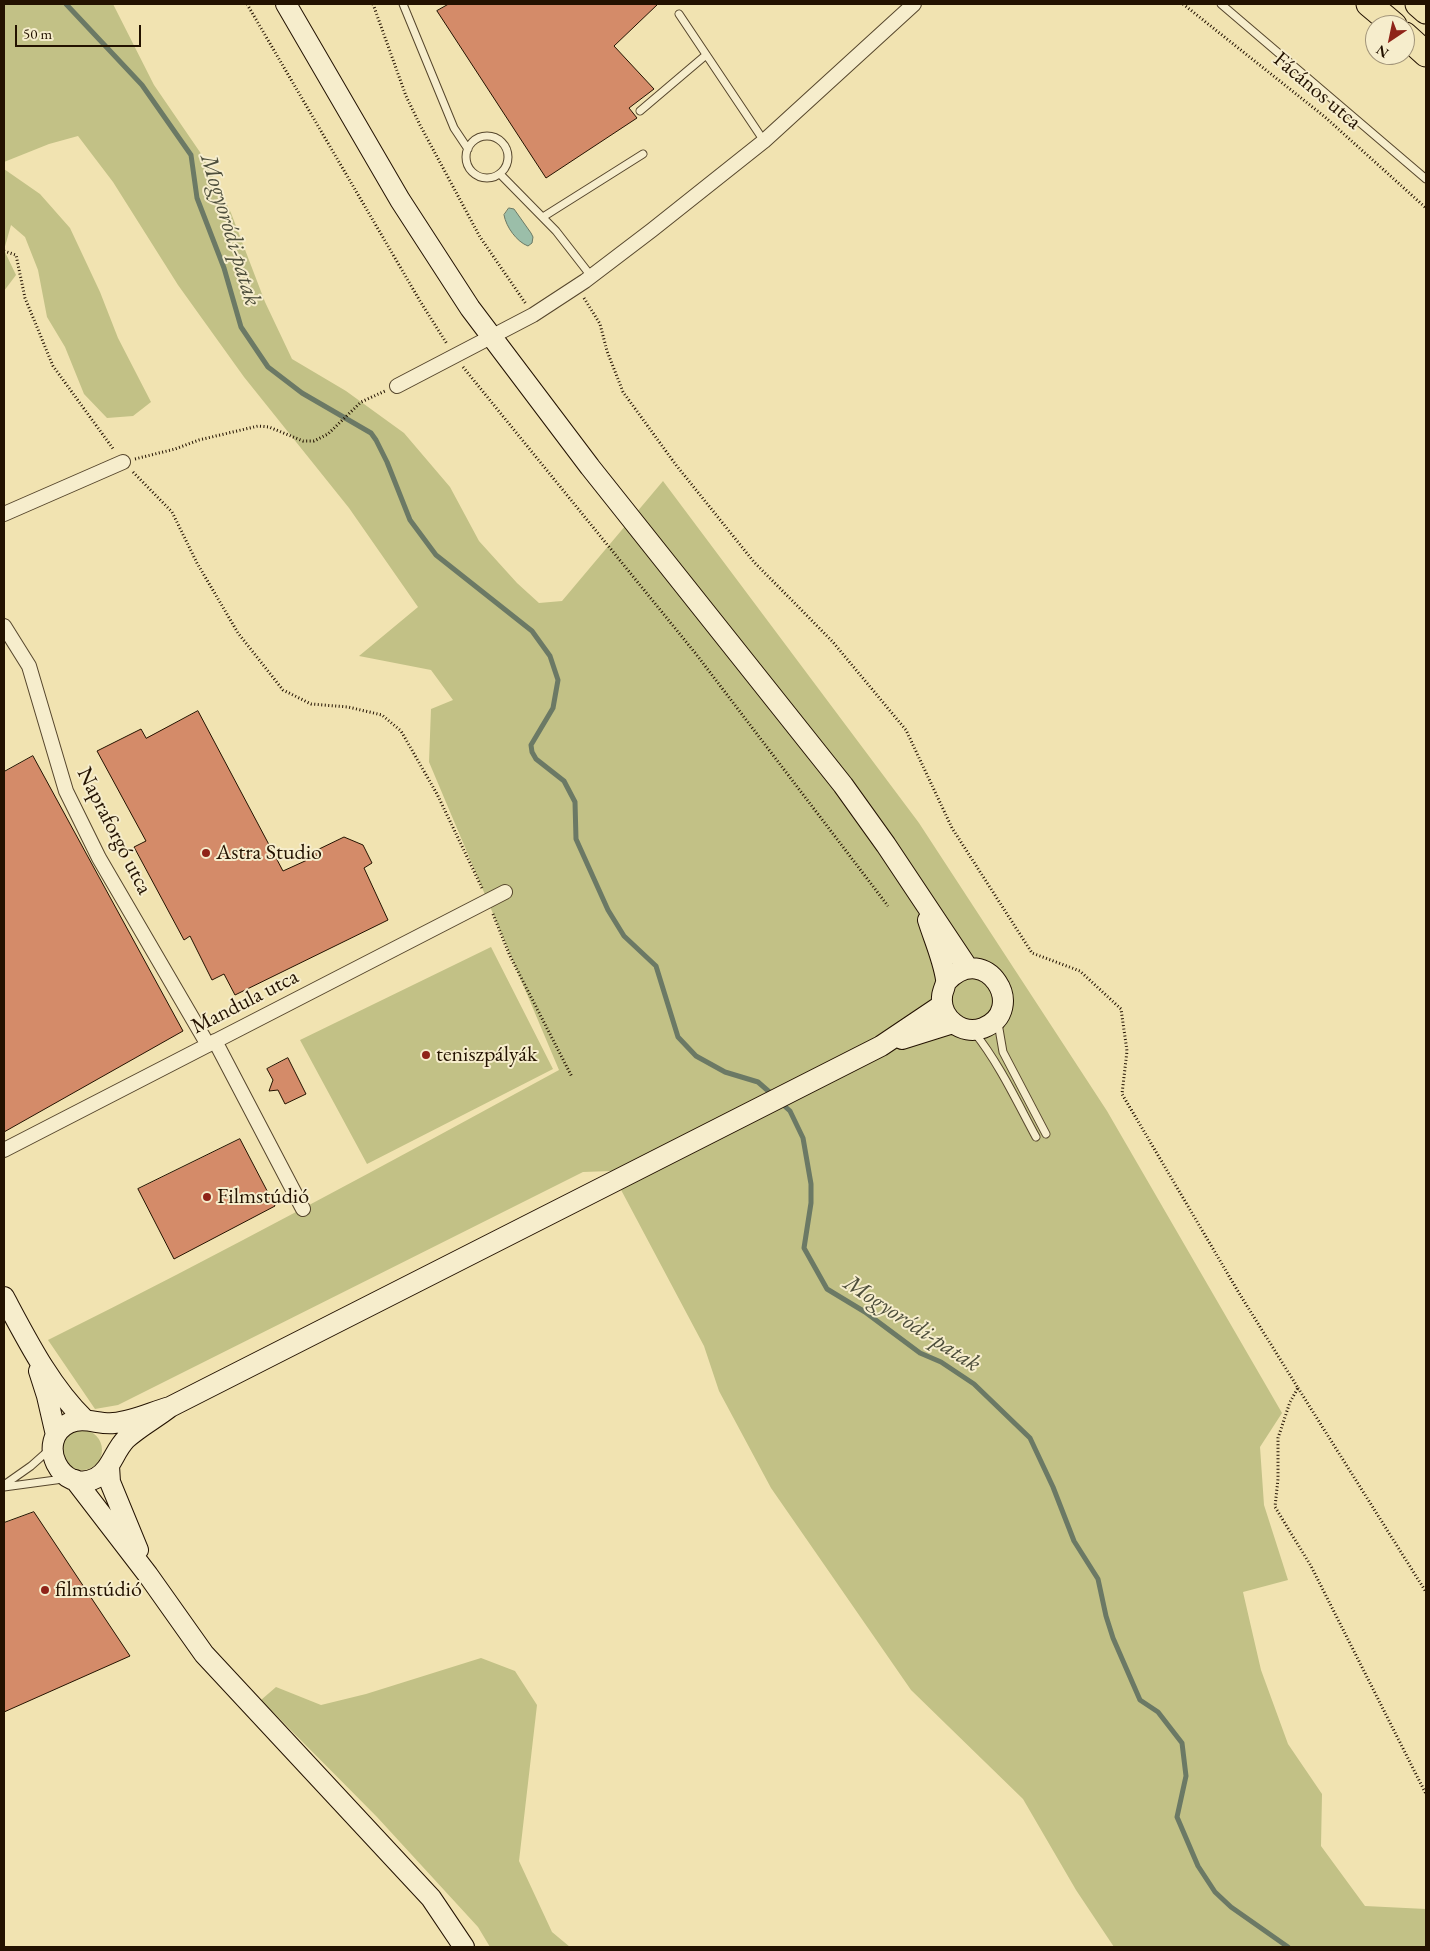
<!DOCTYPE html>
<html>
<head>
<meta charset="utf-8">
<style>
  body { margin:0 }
  #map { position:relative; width:1430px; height:1951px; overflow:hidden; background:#f1e3b1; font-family:"EB Garamond",serif }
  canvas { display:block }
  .frame { position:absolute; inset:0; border:5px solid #231200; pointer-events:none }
  .north { position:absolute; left:1365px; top:15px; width:50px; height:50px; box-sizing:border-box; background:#f6edcc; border:1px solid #a2957a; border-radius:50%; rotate:214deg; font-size:14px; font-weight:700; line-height:20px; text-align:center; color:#231200 }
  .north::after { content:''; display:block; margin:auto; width:18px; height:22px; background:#8f2418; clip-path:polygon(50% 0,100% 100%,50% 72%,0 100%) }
  .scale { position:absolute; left:15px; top:25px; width:126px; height:22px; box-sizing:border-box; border:2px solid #231200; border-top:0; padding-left:6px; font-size:15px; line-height:18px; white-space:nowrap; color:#231200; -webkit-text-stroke:4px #f6edcc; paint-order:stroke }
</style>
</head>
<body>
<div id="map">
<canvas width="1430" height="1951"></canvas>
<div class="frame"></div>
<div class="north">N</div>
<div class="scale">50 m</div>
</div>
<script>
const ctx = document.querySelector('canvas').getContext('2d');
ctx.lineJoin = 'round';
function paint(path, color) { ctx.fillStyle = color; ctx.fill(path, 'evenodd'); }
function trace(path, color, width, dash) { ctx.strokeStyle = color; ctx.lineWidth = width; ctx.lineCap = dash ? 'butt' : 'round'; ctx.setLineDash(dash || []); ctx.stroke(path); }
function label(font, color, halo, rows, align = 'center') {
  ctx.font = font + ' "EB Garamond",serif'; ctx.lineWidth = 4; ctx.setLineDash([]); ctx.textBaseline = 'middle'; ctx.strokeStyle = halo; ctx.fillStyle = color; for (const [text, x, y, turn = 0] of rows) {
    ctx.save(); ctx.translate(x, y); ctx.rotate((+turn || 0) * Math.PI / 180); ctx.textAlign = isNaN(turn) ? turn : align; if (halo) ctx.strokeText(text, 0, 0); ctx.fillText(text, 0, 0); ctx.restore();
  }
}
const green = new Path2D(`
  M4,4H113L154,85L204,158L231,213L265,302L292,359L346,391L404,433L450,487L479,541L517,583L539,603L562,601L663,481L919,823L1107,1111L1282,1413L1260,1447L1264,1505L1288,1580L1243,1592L1261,1670L1288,1744L1322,1794L1321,1846L1365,1906L1426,1909V1947H1114L1076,1890L1023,1799L911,1690L771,1488L719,1391L704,1346L611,1171L583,1172L118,1405L95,1409L48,1340C221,1254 390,1162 559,1070L429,762L431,709L453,700L431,670L359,656L418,607L349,508L244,377L178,285L113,182L78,136L49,144L4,162Z
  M4,169L40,194L70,228L100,292L118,338L151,402L133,416L107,418L84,394L65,347L47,317L38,270L25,237L11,225L4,250L16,275L4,291Z
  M491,947L553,1069L367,1164L300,1040Z
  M62 1450a20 20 0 1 1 40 0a20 20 0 1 1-40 0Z
  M481,1658L515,1671L537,1705L519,1861L552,1932L570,1947H490L478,1927L377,1817L261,1700L276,1687L321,1705L366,1694Z`);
const water = new Path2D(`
  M509,208L514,209L531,233L533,237L532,243L528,246C517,242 506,227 504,215Z`);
const stream = new Path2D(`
  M66,4L142,85L191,155L197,198L224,268L241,327L268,367L302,393L371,433L376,440L387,462L410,520L436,555L532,631L550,656L558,680L553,708L531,745L532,752L536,759L564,781L575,802L576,839L608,910L624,936L656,966L678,1037L696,1056L725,1072L758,1082L774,1096
  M780,1102L790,1111L803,1138L811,1184V1203L804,1248L827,1289L865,1312L920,1353L941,1362L974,1384L1030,1438L1053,1487L1074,1541L1098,1579L1106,1616L1113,1638L1140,1700L1158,1712L1182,1743L1186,1776L1177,1817L1198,1866L1215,1892L1231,1907L1288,1947`);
const building = new Path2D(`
  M449,4H658L614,46L654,89L629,108L637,118L546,178L437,11Z
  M198,711L283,871L316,856L315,851L344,837L363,845L372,863L364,868L388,920L235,995L224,974L212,980L190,936L184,940L134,847L146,841L97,751L141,729L146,738Z
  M33,756L183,1031L4,1132V772Z
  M288,1058L306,1094L285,1104L278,1090L269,1091L273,1080L267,1069Z
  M240,1139L275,1206L174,1259L138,1189Z
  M34,1512L130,1656L4,1712V1523Z`);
const path = new Path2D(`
  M247,4L420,301L447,344
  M373,4L406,96L420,125L480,237L526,304
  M1183,4L1325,117L1426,208
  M4,251L16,255L25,298L53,366L114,450
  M584,298L600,324L607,351L623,392L676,465L754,562L832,641L906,730L952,828L1032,953L1080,971L1121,1009L1127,1051L1122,1094L1239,1293L1298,1388L1290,1402L1278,1438V1479L1275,1507L1311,1566L1426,1794
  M463,367L696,654L888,906
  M135,459L175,449L199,440L258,426L269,427L303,441H314L328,434L361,402L385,391
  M133,472L172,512L197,563L238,633L283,690L311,704L348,707L382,715L401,731L437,794L482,888
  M493,914L510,956L572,1077
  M1298,1388L1426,1592`);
const lane = new Path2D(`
  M403,4L454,128L468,149
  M1221,4L1426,179
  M679,14L764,141
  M640,111L706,55
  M466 157a21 21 0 1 1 42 0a21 21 0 1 1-42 0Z
  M500,174L556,231L591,276
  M543,217L643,154
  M998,1023L1003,1052L1046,1134
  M974,1032C999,1063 1017,1102 1036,1137
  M4,1485L31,1466L49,1450
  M4,1487L63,1479`);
const street = new Path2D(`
  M397,386L533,315L585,281L652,230L764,141L914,4
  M4,514L123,462
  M4,626L29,666L66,791L99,858L208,1045
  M215,1041L303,1209
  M4,1150L505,892`);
const secondary = new Path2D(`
  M286,4L400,200L470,308L590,467L843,785L886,845L968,968
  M928,920C934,939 943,959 946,979C947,984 942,991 942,997C940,1018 962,1036 983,1028C1029,1010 986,940 947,981
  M902,1039L953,1023
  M4,1297C27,1340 50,1386 85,1420
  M39,1371L47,1396L56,1435
  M170,1407C152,1412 133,1421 114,1423C99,1425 84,1416 69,1423C34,1440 61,1496 96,1478C111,1470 114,1451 126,1439C139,1427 156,1418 170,1407L881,1046L942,1005
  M109,1466L110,1482L138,1550
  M75,1480L148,1575L204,1654L431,1898L464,1947`);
const highway = new Path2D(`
  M1369,4L1394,25
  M1418,4L1426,11
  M1405,35L1426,54`);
const markers = [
  [206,853,5,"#8f2418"],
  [426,1055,5,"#8f2418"],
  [207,1197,5,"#8f2418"],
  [45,1590,5,"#8f2418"]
];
const streetNames = [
  ["Fácános utca",1317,91,40],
  ["Napraforgó utca",114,831,63],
  ["Mandula utca",245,1002,-27]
];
const poiNames = [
  ["Astra Studio",216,853],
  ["teniszpályák",436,1055],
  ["Filmstúdió",217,1197],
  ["filmstúdió",55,1590]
];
const waterNames = [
  ["Mogyoródi-patak",230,230,73],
  ["Mogyoródi-patak",912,1324,33]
];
paint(green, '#c2c186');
paint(water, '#9bbea9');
trace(water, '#6b7965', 1);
trace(stream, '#6b7965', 5);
paint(building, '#d48b69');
trace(building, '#231200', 1);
trace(lane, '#56462c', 9);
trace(street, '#56462c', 16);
trace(secondary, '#231200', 22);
trace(highway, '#231200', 27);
trace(path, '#231200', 3, [1, 2.5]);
trace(lane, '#f6edcc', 7);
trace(street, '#f6edcc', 14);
trace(secondary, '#f6edcc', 20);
trace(highway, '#f1e3b1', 25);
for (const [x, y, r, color] of markers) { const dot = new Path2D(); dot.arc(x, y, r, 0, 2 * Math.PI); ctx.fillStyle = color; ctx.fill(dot); trace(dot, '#f6edcc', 2); }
label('22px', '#231200', '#f6edcc', streetNames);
label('22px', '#231200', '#f6edcc', poiNames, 'left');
label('italic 24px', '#4d4e3b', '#f6edcc', waterNames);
</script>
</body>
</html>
